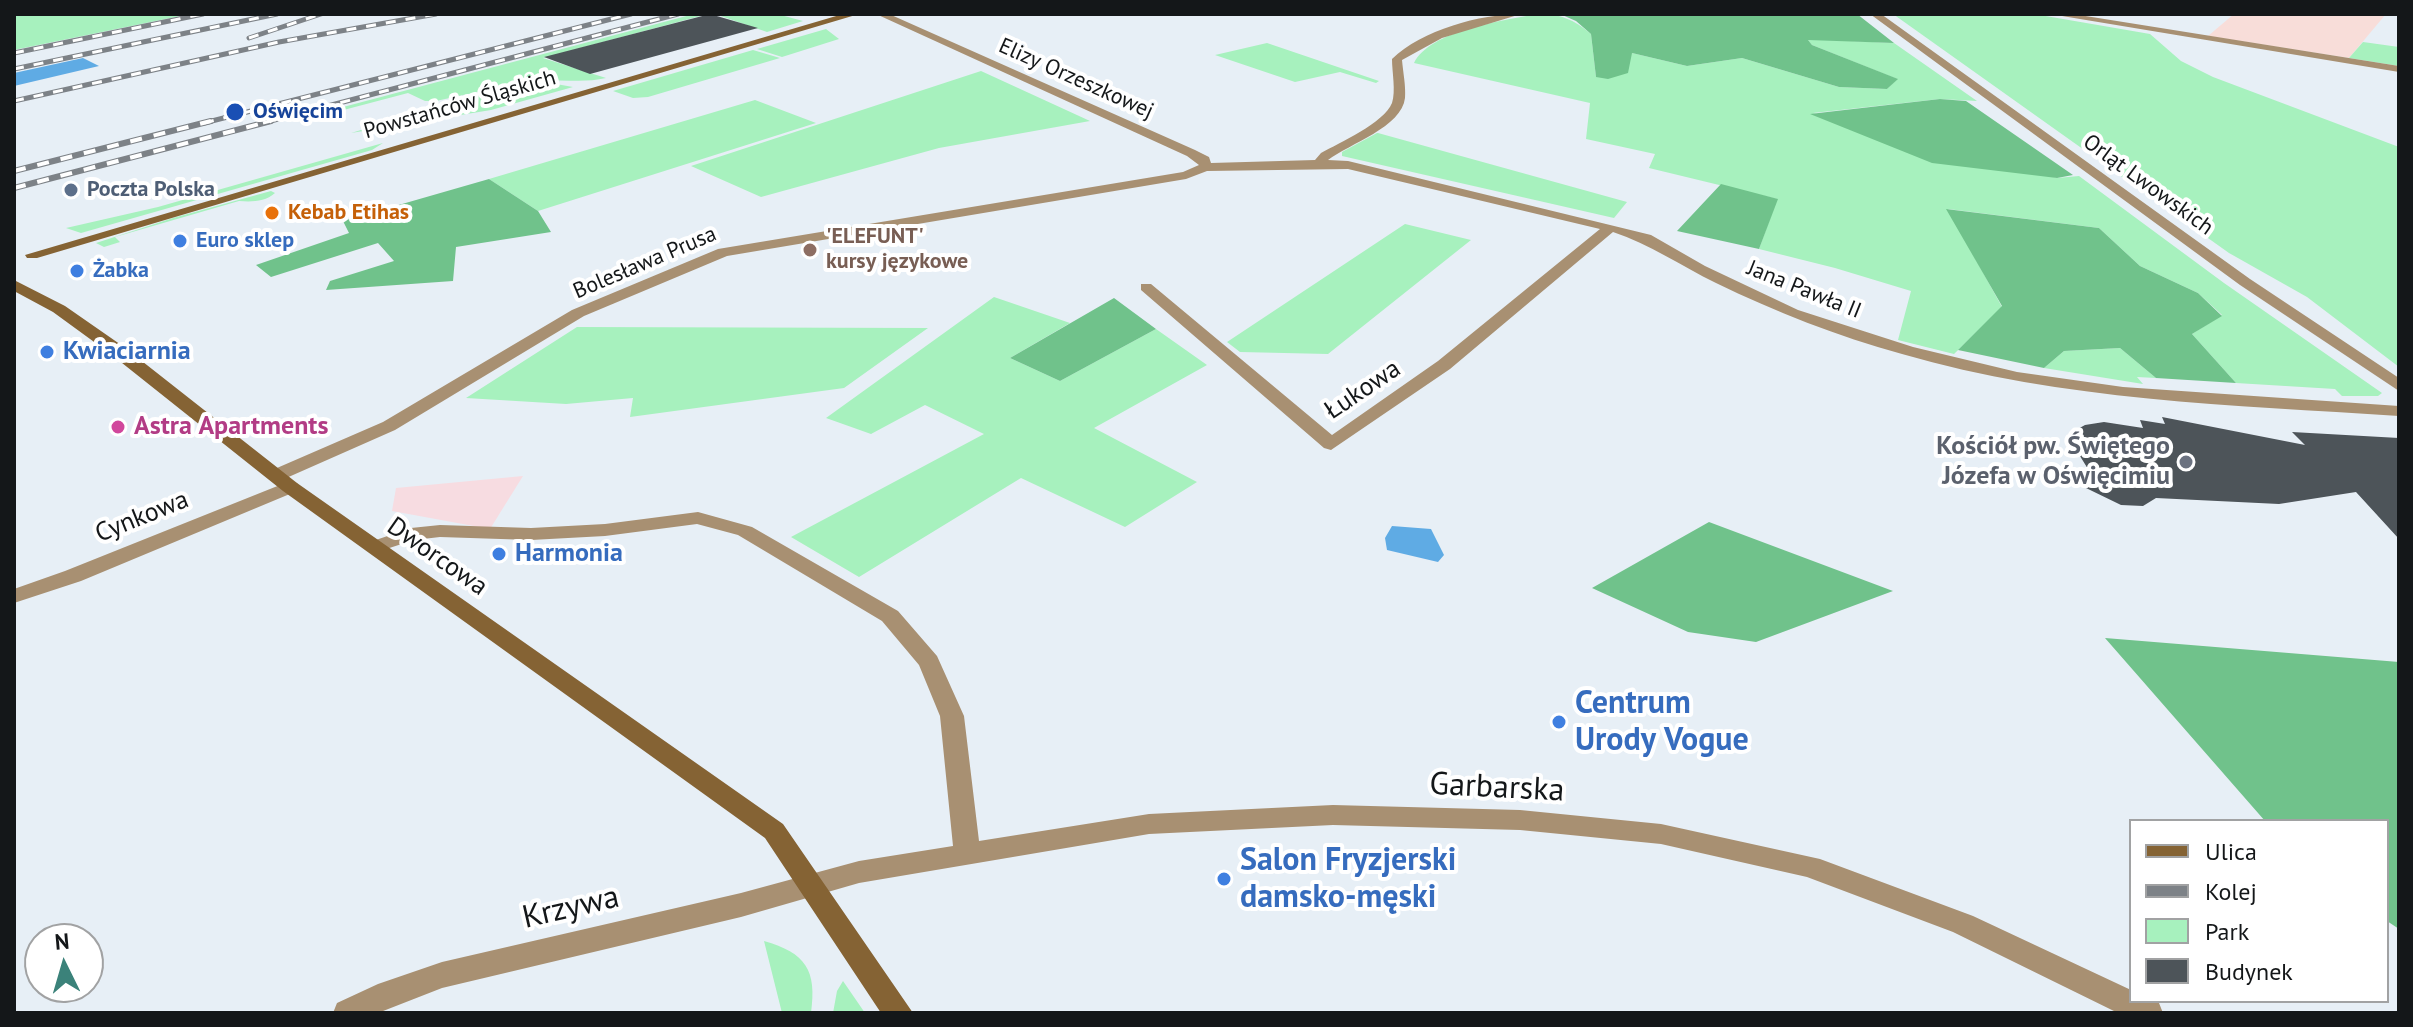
<!DOCTYPE html>
<html>
<head>
<meta charset="utf-8">
<style>
  body { margin:0 }
  #map { position:relative; width:2413px; height:1027px; overflow:hidden; background:#e7eff6; font-family:"PT Sans",sans-serif }
  canvas { display:block }
  .frame { position:absolute; inset:0; border:16px solid #141719; pointer-events:none }
  .legend { position:absolute; left:2129px; top:819px; width:260px; height:184px; box-sizing:border-box; background:#fff; border:2px solid #a1a2a3; margin:0; padding:10px 14px; list-style:none; font-size:24px; color:#141719 }
  .legend li { display:flex; align-items:center; gap:16px; height:40px }
  .legend b { width:40px; border:2px solid #a1a2a3 }
  .north { position:absolute; left:24px; top:923px; width:80px; height:80px; box-sizing:border-box; background:#fff; border:2px solid #a1a2a3; border-radius:50%; rotate:355deg; font-size:22px; font-weight:700; line-height:32px; text-align:center; color:#141719 }
  .north::after { content:''; display:block; margin:auto; width:28px; height:36px; background:#3b827a; clip-path:polygon(50% 0,100% 100%,50% 72%,0 100%) }
</style>
</head>
<body>
<div id="map">
<canvas width="2413" height="1027"></canvas>
<div class="frame"></div>
<ul class="legend">
<li><b style="height:10px;background:#856334"></b>Ulica</li>
<li><b style="height:10px;background:#7d8287"></b>Kolej</li>
<li><b style="height:22px;background:#a7f1be"></b>Park</li>
<li><b style="height:22px;background:#4d5459"></b>Budynek</li>
</ul>
<div class="north">N</div>
</div>
<script>
const ctx = document.querySelector('canvas').getContext('2d');
ctx.lineJoin = 'round';
function paint(path, color) { ctx.fillStyle = color; ctx.fill(path, 'evenodd'); }
function trace(path, color, width, dash) { ctx.strokeStyle = color; ctx.lineWidth = width; ctx.lineCap = dash ? 'butt' : 'round'; ctx.setLineDash(dash || []); ctx.stroke(path); }
function label(font, color, halo, rows, align = 'center') {
  ctx.font = font + ' "PT Sans",sans-serif'; ctx.lineWidth = 8; ctx.setLineDash([]); ctx.textBaseline = 'middle'; ctx.strokeStyle = halo; ctx.fillStyle = color; for (const [text, x, y, turn = 0] of rows) {
    ctx.save(); ctx.translate(x, y); ctx.rotate((+turn || 0) * Math.PI / 180); ctx.textAlign = isNaN(turn) ? turn : align; if (halo) ctx.strokeText(text, 0, 0); ctx.fillText(text, 0, 0); ctx.restore();
  }
}
const commercial = new Path2D(`
  M2234,14H2386L2349,58L2208,36Z`);
const industrial = new Path2D(`
  M523,476L490,529L392,511L396,488Z`);
const green = new Path2D(`
  M14,14H190L14,50Z
  M694,14H708L543,58L606,78C585,83 565,79 543,81C507,85 473,93 436,101H425L408,93L317,117L313,115Z
  M715,14H777L803,21L767,32Z
  M1537,14C1561,14 1573,19 1591,34L1596,77L1632,53L1687,66L1742,58L1839,87L1887,89L1897,79L1812,45L1807,39L1894,43L1977,101L1940,99L1813,113L2057,178L2079,176L2224,283L2382,393L2378,396H2342L2335,389L2236,383L2192,334L2222,315L2198,293L2140,266L2099,228L1948,209L2002,307L1954,354L1898,340L1911,291L1835,268L1759,249L1777,199L1649,168L1655,154L1586,139L1590,103L1414,63C1431,30 1502,21 1537,14Z
  M1893,14H2034L2150,34L2181,61L2213,77L2399,147V367L2307,297L2229,253Z
  M826,29L839,39L782,57L757,49Z
  M2363,42L2399,47V66L2349,58Z
  M1267,43L1379,81L1376,83L1340,72L1295,82L1215,55Z
  M753,50L780,58L648,97L633,98L613,91Z
  M981,71L1090,121L939,148L761,197L691,166Z
  M556,84L573,87L491,110L351,133L478,95Z
  M755,100L816,123L538,211L489,179Z
  M1377,133H1378L1627,202L1614,218L1342,156V152Z
  M383,143L372,150L81,233L66,228L158,207Z
  M271,191L275,193C265,202 251,202 239,201L115,237L120,242L104,247L96,243L173,218Z
  M1405,224L1471,240L1328,354L1240,352L1227,342Z
  M994,297L1070,323L1010,358L1060,381L1156,329L1207,365L1094,428L1197,482L1125,527L1021,478L859,577L791,537L984,434L925,405L871,434L826,418Z
  M577,327L928,328L844,388L630,417L633,398L566,404L466,398Z
  M2120,348L2156,378L2137,377L2143,384L2044,368L2064,351Z
  M764,941C806,953 817,970 811,1013H782Z
  M843,981L865,1013H833L837,991Z`);
const forest = new Path2D(`
  M1560,14H1857L1894,43L1808,40L1812,45L1898,79L1887,89L1839,87L1742,58L1687,66L1632,53L1628,73L1608,79L1596,77L1591,34L1576,21Z
  M1940,99L1966,101L2073,175L2057,178L1932,163L1810,114Z
  M489,179L538,211L551,232L456,247L453,281L326,290L330,281L394,261L378,243L271,277L256,265L349,233L343,221Z
  M1721,184L1778,199L1759,249L1677,231Z
  M1946,209L2099,228L2140,266L2198,293L2222,316L2192,334L2236,383L2156,378L2120,348L2064,351L2044,368L1958,350L2002,306Z
  M1114,298L1156,329L1060,381L1010,358Z
  M1709,522L1893,591L1756,642L1688,632L1592,588Z
  M2105,638L2399,662V929L2387,921V821H2265Z`);
const water = new Path2D(`
  M83,58L99,66L14,86V73Z
  M1392,526L1431,529L1444,555L1438,562L1387,550L1385,538Z`);
const building = new Path2D(`
  M710,14L758,28L590,74L544,57Z
  M2162,417L2305,445L2292,432L2399,438V539L2356,492L2279,504L2156,498L2143,506L2121,505L2086,488L2096,482L2067,435L2085,425L2104,422L2143,428L2140,420L2165,424Z`);
const street = new Path2D(`
  M876,14H889L1195,150L1209,157L1211,163L1315,160L1321,153C1339,143 1384,123 1392,103C1396,91 1392,72 1392,59C1422,30 1480,14 1521,14L1442,38L1402,60C1403,72 1406,86 1405,98C1402,127 1349,144 1328,160L1348,161L1651,235L1705,266L1798,310L1913,347L2017,372L2123,387L2399,406V416C2232,405 2063,401 1902,354C1837,336 1776,312 1716,283C1681,266 1650,244 1613,232L1450,369L1331,450L1324,448L1141,290V284H1151L1332,435L1438,361L1600,229L1348,169L1207,171L1186,179L727,256L584,316L395,430L284,479H270L267,475L270,471L383,422L572,310L718,249L1183,172L1199,165L1187,156Z
  M1870,14H1881L2250,279L2399,378V391L2240,285Z
  M2050,14H2073L2399,66V72Z
  M290,481L297,483L300,487L297,491L81,581L14,603V589L65,571Z
  M698,512L752,527L898,611L937,656L964,716L979,841L1149,814L1333,805L1520,810L1661,824L1820,859L1973,916L2131,990V1001L2159,1003L2163,1013H2118L1953,932L1807,877L1661,844L1520,830L1333,825L1149,834L859,883L741,917L442,988L378,1013H333L337,1003L378,984L442,962L741,893L859,861L953,846L940,716L919,665L882,621L738,535L697,524L605,536L531,540L440,537L414,540L374,553L364,547L367,543L411,528L440,525L531,528L605,524Z`);
const secondary = new Path2D(`
  M843,14H859L37,258H27L25,255Z
  M14,280L65,306L124,347L297,483L783,824L913,1013H881L765,838L283,491L112,355L53,312L14,291Z`);
const railFar1 = new Path2D(`
  M249,38L321,14
  M14,53L203,14
  M14,69L277,14
  M14,101L279,42L436,14
  M204,123L631,14
  M263,123L678,14`);
const rail = new Path2D(`
  M14,171L211,121
  M14,188L271,121`);
const markers = [
  [235,112,10,"#1a4fb4"],
  [71,190,8,"#5c6f8a"],
  [272,213,8,"#e8710a"],
  [180,241,8,"#3f7fe0"],
  [810,250,8,"#8d6e63"],
  [77,271,8,"#3f7fe0"],
  [47,352,8,"#3f7fe0"],
  [118,427,8,"#d1479c"],
  [2186,462,8,"#6b7280"],
  [499,554,8,"#3f7fe0"],
  [1559,722,8,"#3f7fe0"],
  [1224,879,8,"#3f7fe0"]
];
const farStreetnames = [
  ["Elizy Orzeszkowej",1076,79,24],
  ["Powstańców Śląskich",460,105,-16],
  ["Orląt Lwowskich",2148,185,36],
  ["Bolesława Prusa",645,263,-23],
  ["Jana Pawła II",1804,290,22]
];
const farTransitnames = [
  ["Oświęcim",253,112]
];
const farServicenames = [
  ["Poczta Polska",87,190]
];
const farFoodnames = [
  ["Kebab Etihas",288,213]
];
const farEducationnames = [
  ["'ELEFUNT'",826,237],
  ["kursy językowe",826,262]
];
const farShopnames = [
  ["Euro sklep",196,241],
  ["Żabka",93,271]
];
const shopNames = [
  ["Kwiaciarnia",63,352],
  ["Harmonia",515,554]
];
const streetNames = [
  ["Łukowa",1363,390,-34],
  ["Cynkowa",142,517,-22],
  ["Dworcowa",437,557,35]
];
const hotelNames = [
  ["Astra Apartments",134,427]
];
const worshipNames = [
  ["Kościół pw. Świętego",2170,447],
  ["Józefa w Oświęcimiu",2170,477]
];
const nearShopnames = [
  ["Centrum",1575,704],
  ["Urody Vogue",1575,741],
  ["Salon Fryzjerski",1240,861],
  ["damsko-męski",1240,898]
];
const nearStreetnames = [
  ["Garbarska",1497,788,3],
  ["Krzywa",571,908,-13]
];
paint(commercial, '#f8ddd9');
paint(industrial, '#f7dce1');
paint(green, '#a7f1be');
paint(forest, '#70c28b');
paint(water, '#5fabe4');
paint(building, '#4d5459');
paint(street, '#a89072');
paint(secondary, '#856334');
trace(railFar1, '#7d8287', 5);
trace(rail, '#7d8287', 6);
trace(railFar1, '#fff', 3, [10]);
trace(rail, '#fff', 4, [12]);
for (const [x, y, r, color] of markers) { const dot = new Path2D(); dot.arc(x, y, r, 0, 2 * Math.PI); ctx.fillStyle = color; ctx.fill(dot); trace(dot, '#fff', 3); }
label('22px', '#141719', '#fff', farStreetnames);
label('bold 22px', '#164399', '#fff', farTransitnames, 'left');
label('bold 22px', '#4e5e75', '#fff', farServicenames, 'left');
label('bold 22px', '#c56008', '#fff', farFoodnames, 'left');
label('bold 22px', '#785e54', '#fff', farEducationnames, 'left');
label('bold 22px', '#366cbe', '#fff', farShopnames, 'left');
label('bold 26px', '#366cbe', '#fff', shopNames, 'left');
label('26px', '#141719', '#fff', streetNames);
label('bold 26px', '#b23c85', '#fff', hotelNames, 'left');
label('bold 26px', '#5b616d', '#fff', worshipNames, 'right');
label('bold 32px', '#366cbe', '#fff', nearShopnames, 'left');
label('32px', '#141719', '#fff', nearStreetnames);
</script>
</body>
</html>
